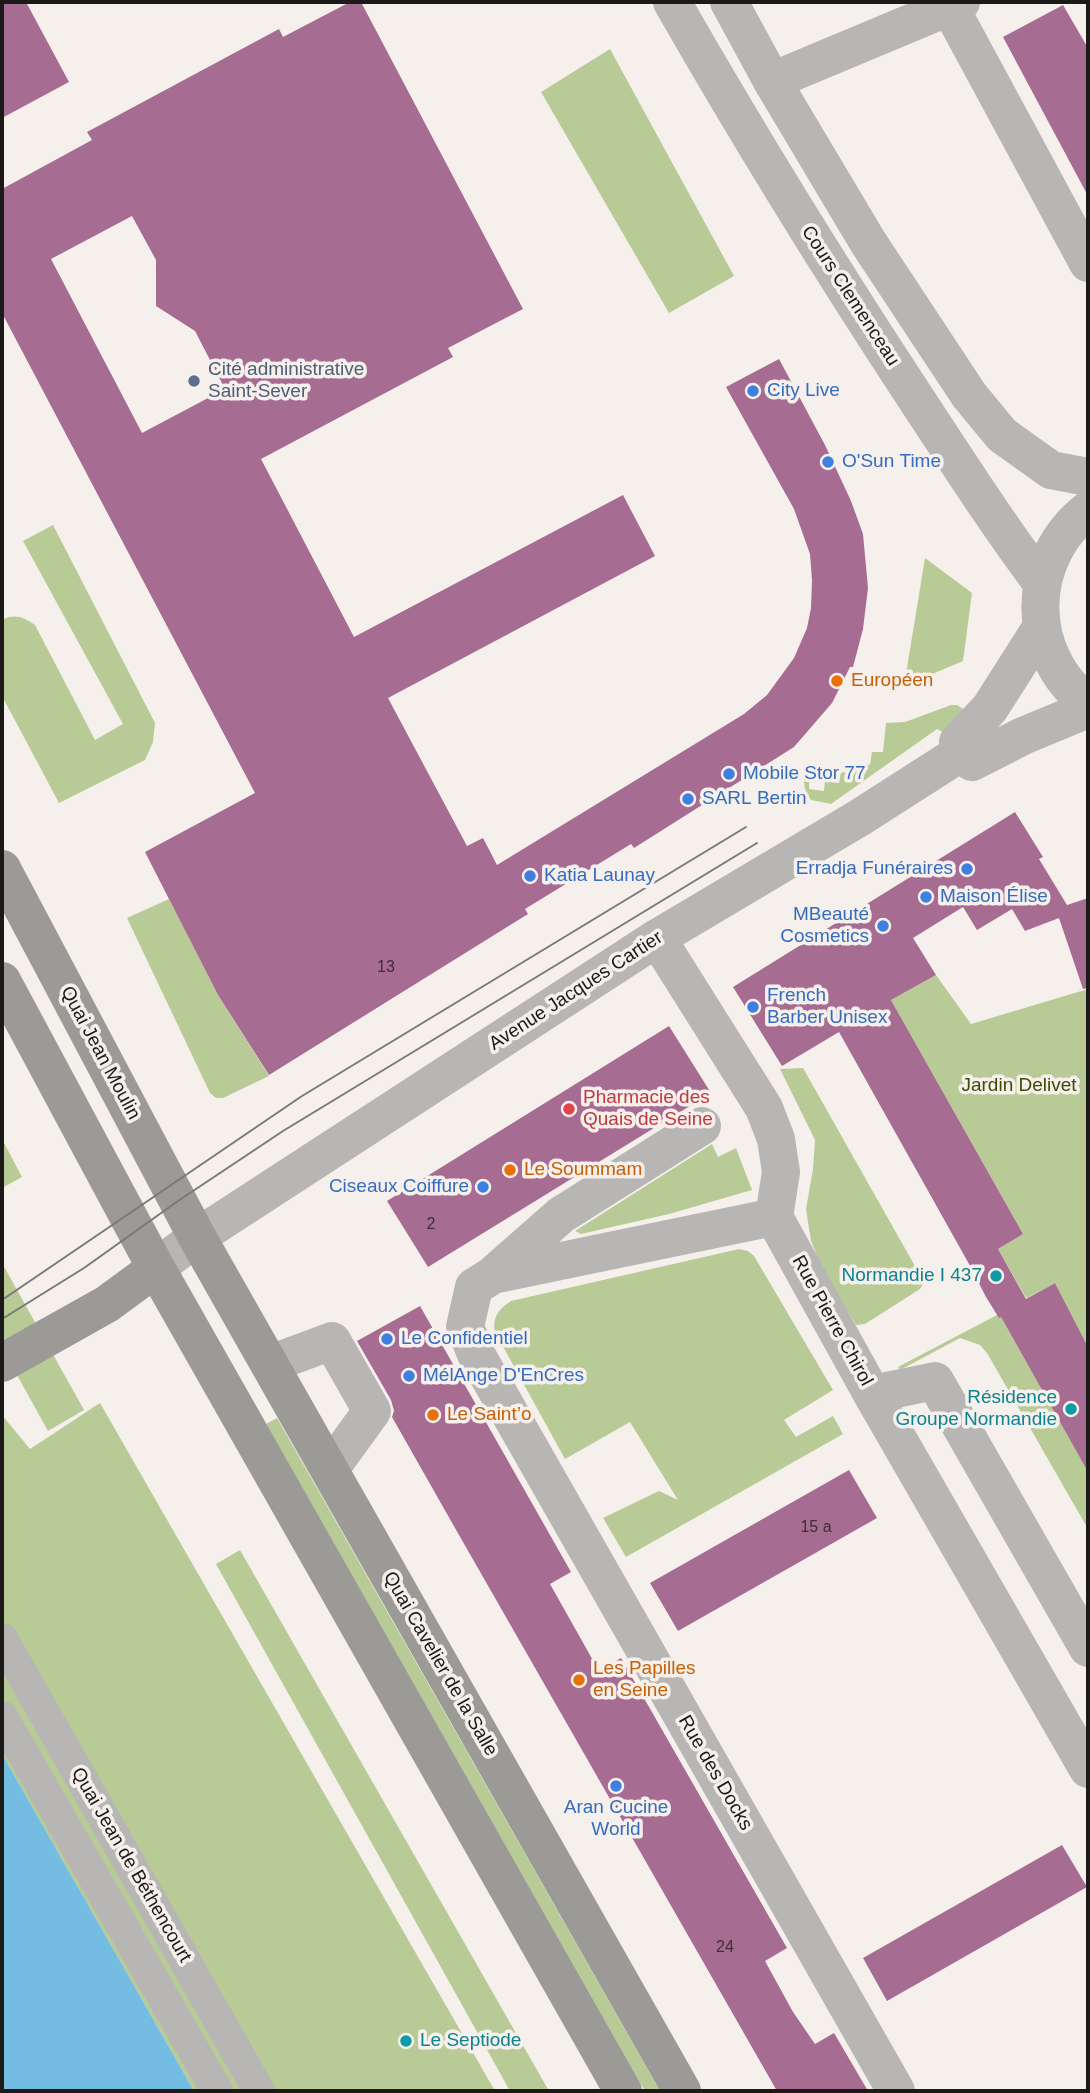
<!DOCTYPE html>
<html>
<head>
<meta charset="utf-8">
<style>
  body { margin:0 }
  #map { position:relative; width:1090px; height:2093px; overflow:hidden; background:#f6f0ec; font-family:Arial,sans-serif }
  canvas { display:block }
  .frame { position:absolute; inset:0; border:4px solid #1c1a18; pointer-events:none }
</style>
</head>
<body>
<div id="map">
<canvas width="1090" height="2093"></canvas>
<div class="frame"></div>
</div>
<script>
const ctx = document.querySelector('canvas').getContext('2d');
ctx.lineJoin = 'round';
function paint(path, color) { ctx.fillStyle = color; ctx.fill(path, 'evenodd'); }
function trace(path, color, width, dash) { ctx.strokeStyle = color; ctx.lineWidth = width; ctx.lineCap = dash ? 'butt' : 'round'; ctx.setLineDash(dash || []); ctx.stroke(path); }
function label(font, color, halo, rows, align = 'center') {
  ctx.font = font + ' Arial,sans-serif'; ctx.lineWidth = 7; ctx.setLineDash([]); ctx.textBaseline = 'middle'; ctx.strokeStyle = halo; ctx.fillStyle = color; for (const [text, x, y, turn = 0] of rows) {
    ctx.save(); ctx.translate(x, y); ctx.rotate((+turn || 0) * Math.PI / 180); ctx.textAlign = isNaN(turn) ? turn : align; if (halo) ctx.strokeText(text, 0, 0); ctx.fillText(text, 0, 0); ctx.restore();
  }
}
const green = new Path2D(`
  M610,49L734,276L669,313L541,92Z
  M53,525L155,723L153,742L145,760L59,803L2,696V620C14,613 24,617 35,625L95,740L123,724L23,541Z
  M925,558L972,593L963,661L904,686Z
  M951,705H957L968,712L944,733L937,729L831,804L811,800C804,790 802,782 807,771L810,772L809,789L824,791L825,781L839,783L841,772L855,774L857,763L870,765L872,752H883L886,723L905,722Z
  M169,899L218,995L269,1076L223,1098H216L210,1093L127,918Z
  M936,975L971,1024L1088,989V1347L1055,1283L1027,1298L1025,1296L998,1249L1023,1234L891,1000Z
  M803,1068L924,1282L920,1289L865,1324L856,1325L823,1270L811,1241L806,1209L813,1169L815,1140L780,1069Z
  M2,1139L22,1177L2,1188Z
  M712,1144L718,1157L736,1148L752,1190L669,1214L581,1234L575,1231Z
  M739,1249L748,1251L754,1256L833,1390L784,1420L796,1437L833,1416L843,1434L626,1557L603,1518L659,1491L678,1500L630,1422L565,1459L495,1332C492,1317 499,1309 511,1301Z
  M2,1263L84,1410L48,1431L2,1348Z
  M997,1315L1001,1317L1088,1472V1529L987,1353L980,1345L960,1338L900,1370L898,1367Z
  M100,1403L495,2091H194L2,1754V1415L30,1449Z
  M277,1418L660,2091H645L266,1424Z
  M240,1550L549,2091H510L216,1564Z`);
const water = new Path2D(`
  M2,1754L194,2091H2Z`);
const building = new Path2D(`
  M2,2H26L69,82L2,118Z
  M350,2H361L523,309L448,348L453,357L261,459L354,637L623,495L655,556L388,698L467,846L483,838L497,865L744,714L767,695L794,658L807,628L811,608L812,580L810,554L794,509L726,387L779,359L825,445L851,501L863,534L868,588L863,629L853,667H850L832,703L794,747L634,848L631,844L525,909L528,914L269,1075L218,995L145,852L255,793L2,313V189L92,140L87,132L279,29L283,37ZM132,216L156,260V306L195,331L225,389L142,433L51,259Z
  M1063,5L1088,48V196L1003,37Z
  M1015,812L1043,857L1039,859L1067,905L1088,898V988L1083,989L1059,918L1025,931L1012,909L977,930L963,907L913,938L936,975L891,1000L1023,1234L998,1249L1026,1299L1055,1283L1088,1347V1472L1001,1317L999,1318L986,1297L969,1264L839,1032L782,1066L733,987Z
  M669,1026L711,1093L428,1267L387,1201Z
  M420,1306L571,1572L550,1584L599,1671L621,1658L787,1948L765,1961L793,2012L815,2044L834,2033L868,2091H777L455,1528L392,1417L394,1411L391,1400L357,1341Z
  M849,1470L877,1518L678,1631L650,1583Z
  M1062,1845L1087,1887L887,2001L863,1958Z`);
const pedestrian = new Path2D(`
  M2,1639L259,2091
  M2,1717L217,2091`);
const minor = new Path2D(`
  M947,2L1088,263
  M772,81L961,2
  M657,938L764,1108L776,1139L781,1172L774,1217L872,1394L1088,1769
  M774,1217L493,1275L474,1287L465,1327L476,1354L896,2091
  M495,1273L561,1215L702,1126
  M270,1364L332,1341L372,1411L330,1469
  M872,1394L935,1381L1088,1648`);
const tertiary = new Path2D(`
  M672,2C748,135 829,266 913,394C955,458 996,522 1041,582
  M729,2L772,81L868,242L969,395L1002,435L1051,470L1088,477
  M1088,510C1025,559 1024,654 1088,703
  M1041,628L990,708L958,742L959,754L972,762L1023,736L1088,709
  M156,1268L197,1237L657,938L859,818L959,754`);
const secondary = new Path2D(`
  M2,869L197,1237L682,2091
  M2,981L156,1268L623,2091
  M2,1363L107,1304L156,1268`);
const tram = new Path2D(`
  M2,1300L302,1096L746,827
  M2,1319L84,1268L178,1201L283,1131L757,843`);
const markers = [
  [194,381,7,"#5c6f8a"],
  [753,391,7,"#3f7fe0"],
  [828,462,7,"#3f7fe0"],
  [837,681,7,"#e8710a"],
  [729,774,7,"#3f7fe0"],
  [688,799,7,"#3f7fe0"],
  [967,869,7,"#3f7fe0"],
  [530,876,7,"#3f7fe0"],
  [926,897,7,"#3f7fe0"],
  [883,926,7,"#3f7fe0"],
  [753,1007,7,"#3f7fe0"],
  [569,1109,7,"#e0444e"],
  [510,1170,7,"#e8710a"],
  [483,1187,7,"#3f7fe0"],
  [996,1276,7,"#0f9aa8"],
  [387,1339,7,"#3f7fe0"],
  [409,1376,7,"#3f7fe0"],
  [1071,1409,7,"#0f9aa8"],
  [433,1415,7,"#e8710a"],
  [579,1680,7,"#e8710a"],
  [616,1786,7,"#3f7fe0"],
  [406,2041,7,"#0f9aa8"]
];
const numberNames = [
  ["13",386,968],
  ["2",431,1225],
  ["15 a",816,1528],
  ["24",725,1948]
];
const streetNames = [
  ["Cours Clemenceau",850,296,57],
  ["Avenue Jacques Cartier",576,991,-33],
  ["Quai Jean Moulin",100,1053,62],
  ["Rue Pierre Chirol",832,1321,61],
  ["Quai Cavelier de la Salle",440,1664,60],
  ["Rue des Docks",715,1773,60],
  ["Quai Jean de Béthencourt",131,1865,60]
];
const serviceNames = [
  ["Cité administrative",208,370],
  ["Saint-Sever",208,392]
];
const shopNames = [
  ["City Live",767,391],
  ["O'Sun Time",842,462],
  ["Mobile Stor 77",743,774],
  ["SARL Bertin",702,799],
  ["Erradja Funéraires",953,869,"right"],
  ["Katia Launay",544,876],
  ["Maison Élise",940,897],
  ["MBeauté",869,915,"right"],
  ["Cosmetics",869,937,"right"],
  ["French",767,996],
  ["Barber Unisex",767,1018],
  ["Ciseaux Coiffure",469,1187,"right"],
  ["Le Confidentiel",401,1339],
  ["MélAnge D'EnCres",423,1376],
  ["Aran Cucine",616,1808,"center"],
  ["World",616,1830,"center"]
];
const foodNames = [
  ["Européen",851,681],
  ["Le Soummam",524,1170],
  ["Le Saint’o",447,1415],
  ["Les Papilles",593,1669],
  ["en Seine",593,1691]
];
const parkNames = [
  ["Jardin Delivet",1019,1086]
];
const healthNames = [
  ["Pharmacie des",583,1098],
  ["Quais de Seine",583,1120]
];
const cultureNames = [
  ["Normandie I 437",982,1276],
  ["Résidence",1057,1398],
  ["Groupe Normandie",1057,1420],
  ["Le Septiode",420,2041,"left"]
];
paint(green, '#b8ca96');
paint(water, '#74bce2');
paint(building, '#a76c92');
trace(pedestrian, '#b8b6b4', 32);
trace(minor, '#b8b6b4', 38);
trace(tertiary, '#b8b6b4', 38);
trace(secondary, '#9b9a96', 38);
trace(tram, '#7c7876', 2);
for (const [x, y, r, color] of markers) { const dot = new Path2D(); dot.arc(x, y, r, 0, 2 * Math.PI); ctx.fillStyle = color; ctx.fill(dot); trace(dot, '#f6f0ec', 2.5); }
label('16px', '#3f2e36', null, numberNames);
label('19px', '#1c1a18', '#f6f0ec', streetNames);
label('19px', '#4e5e75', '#f6f0ec', serviceNames, 'left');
label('19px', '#366cbe', '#f6f0ec', shopNames, 'left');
label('19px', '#c56008', '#f6f0ec', foodNames, 'left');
label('19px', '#3b4d00', '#f6f0ec', parkNames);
label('19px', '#be3a42', '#f6f0ec', healthNames, 'left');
label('19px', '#0d838f', '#f6f0ec', cultureNames, 'right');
</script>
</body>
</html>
